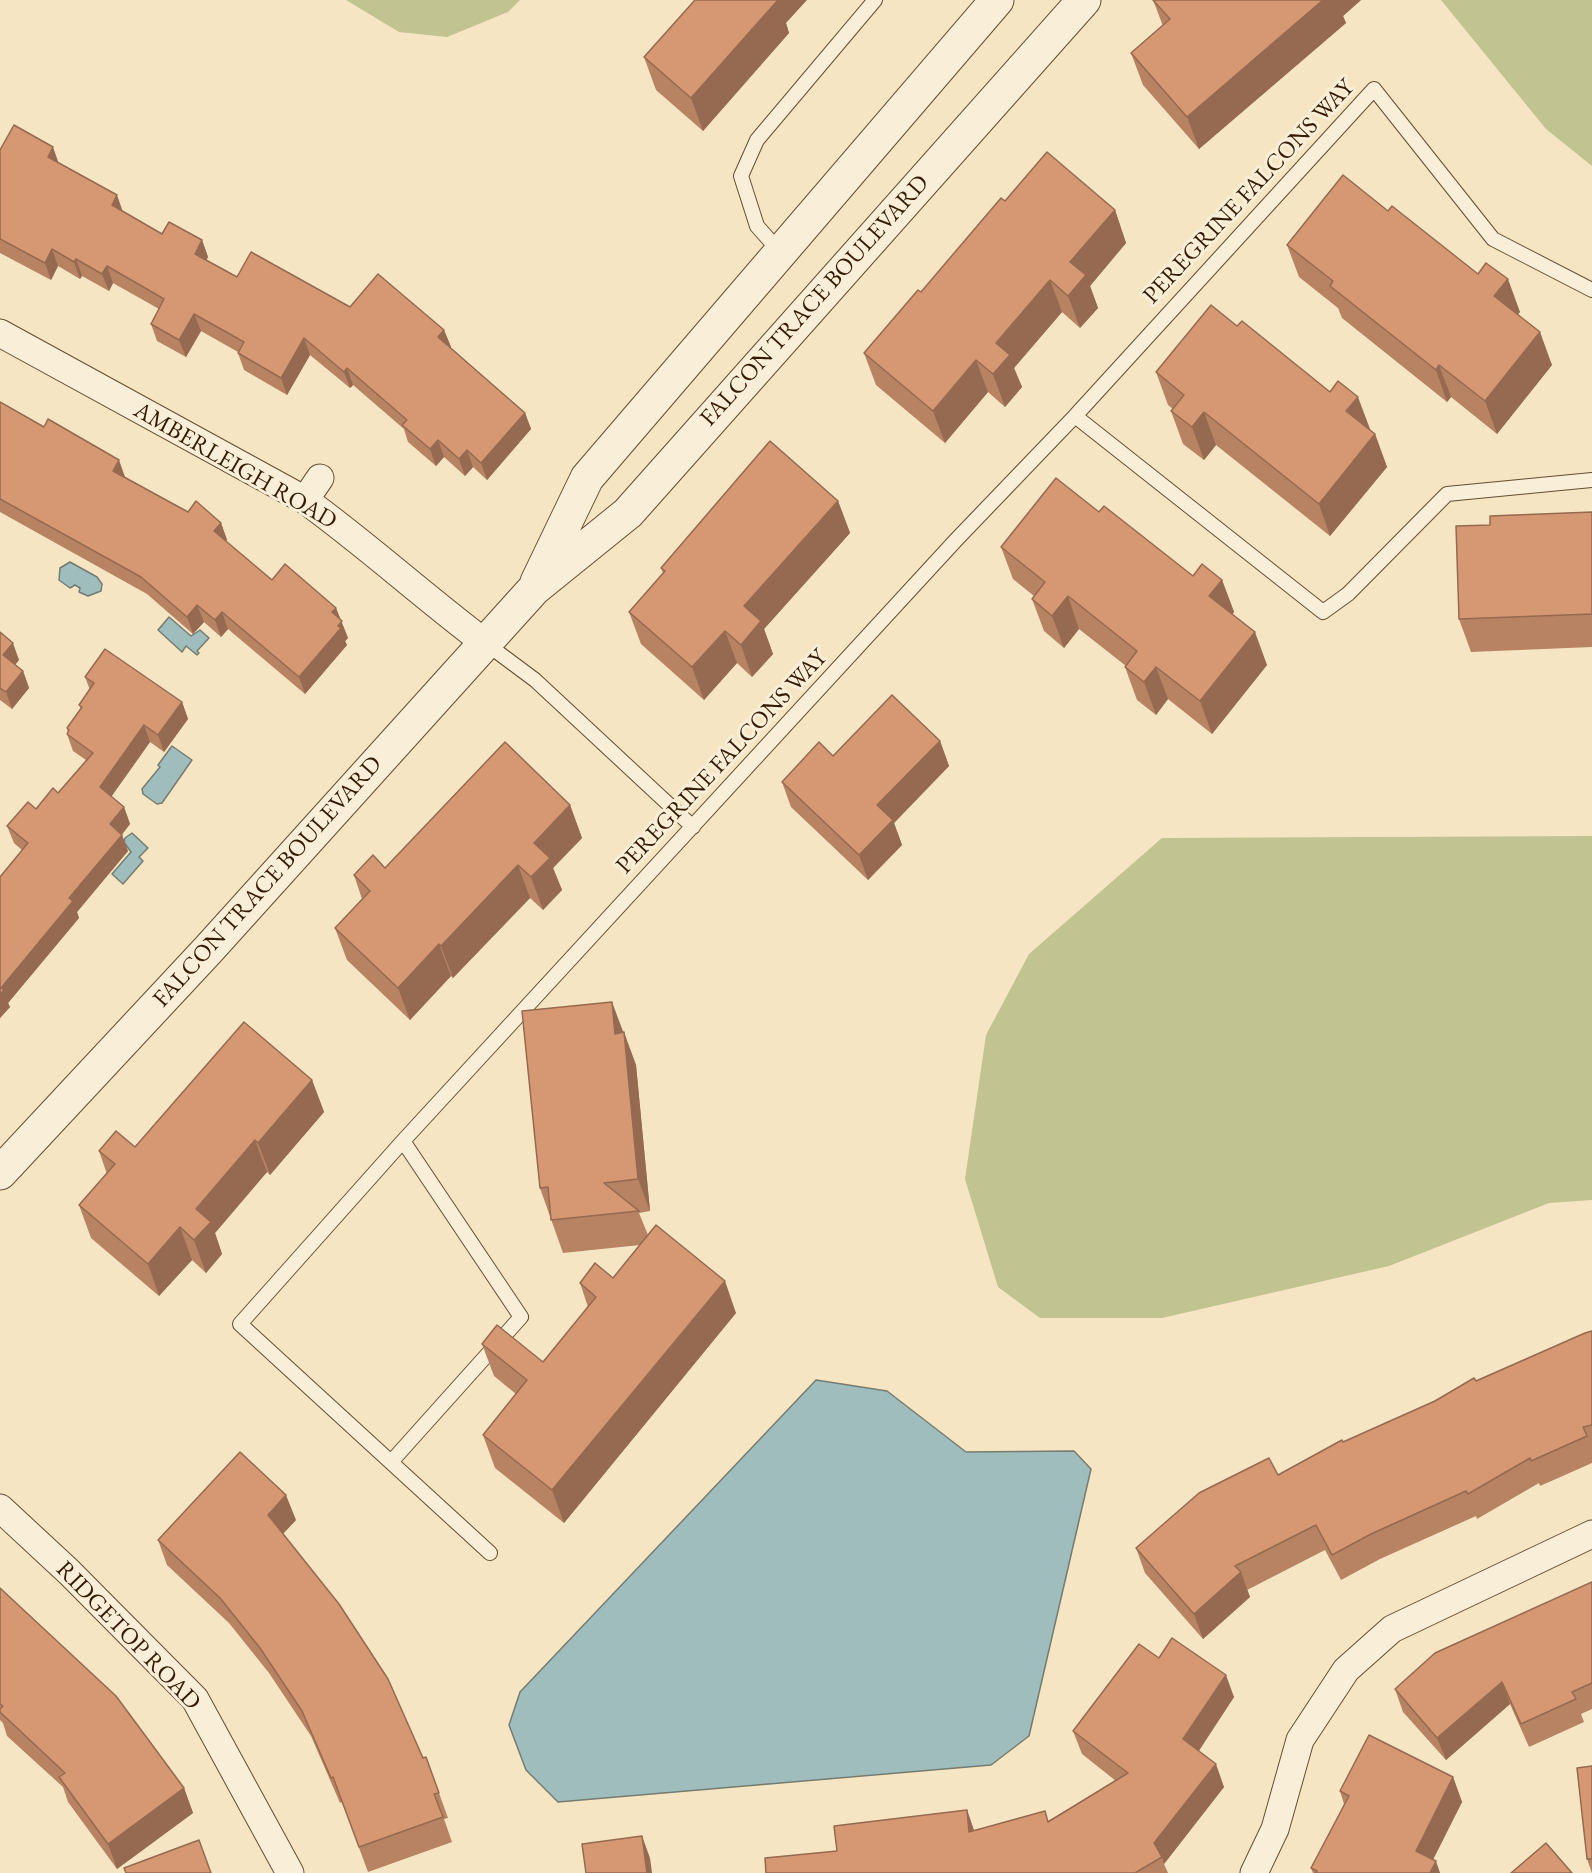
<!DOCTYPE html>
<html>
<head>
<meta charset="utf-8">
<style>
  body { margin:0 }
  canvas { display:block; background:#f6e5c3 }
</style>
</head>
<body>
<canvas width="1592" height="1873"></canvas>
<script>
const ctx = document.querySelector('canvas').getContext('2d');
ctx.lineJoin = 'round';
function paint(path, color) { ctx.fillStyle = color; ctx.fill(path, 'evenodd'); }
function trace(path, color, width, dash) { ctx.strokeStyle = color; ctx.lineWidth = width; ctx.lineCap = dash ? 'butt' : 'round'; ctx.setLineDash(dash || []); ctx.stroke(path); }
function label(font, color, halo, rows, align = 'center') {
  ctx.font = font + ' "EB Garamond",serif'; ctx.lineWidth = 6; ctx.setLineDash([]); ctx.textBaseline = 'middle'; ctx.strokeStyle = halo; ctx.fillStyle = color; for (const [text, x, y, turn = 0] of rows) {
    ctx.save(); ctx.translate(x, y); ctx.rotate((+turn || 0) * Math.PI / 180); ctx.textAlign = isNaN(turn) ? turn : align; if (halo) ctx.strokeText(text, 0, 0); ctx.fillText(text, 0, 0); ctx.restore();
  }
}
const green = new Path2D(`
  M346,0H520L508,12L447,37L399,32Z
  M1441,0H1592V166L1546,129Z
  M1592,836V1200L1549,1203L1389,1266L1162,1318H1040L998,1287L965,1179L986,1035L1029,954L1162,838Z`);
const water = new Path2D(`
  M70,562L97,577L102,584L101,591L88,596L79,592L80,588L75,585L70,588L59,580L60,568Z
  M169,617L191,636L200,630L209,638L197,651L199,653L197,655L186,646L182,652L158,630Z
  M172,746L192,760L162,803L157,804L143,794L142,789L160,767L158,765Z
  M132,833L148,848L139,857L143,861L123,884L112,874L131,852L124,842L125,838Z
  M816,1380L887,1391L966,1452L1074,1451L1091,1469L1029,1736L991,1765L558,1802L526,1770L509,1725L520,1692Z`);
const service = new Path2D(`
  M780,252L757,226L741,176L757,140L875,0
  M1075,416L1323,612L1348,594L1447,494L1592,480
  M484,642L535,680L693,827
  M391,1462L521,1317L403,1141
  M490,1553L240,1324L403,1141L956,540L1075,416L1374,89L1493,239L1592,290`);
const minor = new Path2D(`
  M0,333L305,500C367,545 423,596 484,642
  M305,500L320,478
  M0,1508L69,1572L195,1699L290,1873
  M1254,1873L1275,1829L1300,1740L1346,1670L1392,1629L1592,1534`);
const tertiary = new Path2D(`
  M537,582L587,478L997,0
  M0,1173L208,950L534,589L628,513L1084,0`);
const wall = new Path2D(`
  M1153,0H1361L1343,16L1346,23L1199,149L1143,85L1131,53L1163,26Z
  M786,23L789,33L703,131L656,90L644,57Z
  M0,150L59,163L123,212L162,234L202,240L208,257L206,260L237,277L350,307L444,330L451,347H450L525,413L531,429L487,480L473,467L465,476L444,457L436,466L408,442L404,429L353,385L350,388L310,355L287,395L244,370L238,353V352L201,331L186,357L157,341L151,324L159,309L113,283L109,291L82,276L80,279L58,266L51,280L0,253Z
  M1005,201L1115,210L1126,243L1090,286L1098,308L1080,328L1062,312L1014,368L1022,387L1005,407L988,392L945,443L876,385L864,353Z
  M1388,211L1520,312L1518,314L1552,365L1497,434L1451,397L1447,402L1342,318L1338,308L1299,277L1287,245Z
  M1237,326L1375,434L1387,467L1330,536L1216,445L1204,460L1183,444L1171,411L1173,409L1168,405L1156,372Z
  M0,402L125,477V478L188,512L221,523L227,540L226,541L272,580L336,608L348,638L345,641L347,645L305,694L228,629L221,637L204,622L193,634L147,594L0,512Z
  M838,501L850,533L764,629L773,654L752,677L737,663L704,700L641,644L629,612L663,573L661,568Z
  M1099,512L1193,576L1222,580L1234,612L1232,614L1267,665L1212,734L1168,699L1156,715L1137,700L1125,667L1126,666L1079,629L1064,648L1044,631L1032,599L1034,596L1013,579L1001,547Z
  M1592,512V647L1471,652L1459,619L1490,525Z
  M0,632L19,660L15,665L23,671L29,688L12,709L0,700Z
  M85,677L182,702L188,719L164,752L150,742L111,797L124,807L130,824L122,835L128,851L77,912L79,918L8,1003L10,1007L0,1018L22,850L14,843L7,826L36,809L58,793L86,760L73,751L67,734L68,732L67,728L81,709L79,705L90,690Z
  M940,741L949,766L894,823L902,845L868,880L791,807L782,782L833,756Z
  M570,805L582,838L553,868L562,890L543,910L530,898L453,978L451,976L410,1020L347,960L335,928L362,899L354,875L385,868Z
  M623,1032L636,1065L650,1211L639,1213L648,1235L736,1313L564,1523L495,1468L483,1435L516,1394L494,1376L482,1344L543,1362L588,1307L580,1283L613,1278L640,1245L563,1253L540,1188Z
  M312,1080L324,1112L270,1175L267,1172L215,1233L222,1254L206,1273L192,1260L159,1296L91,1238L79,1205L107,1174L99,1151L135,1147Z
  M1592,1331V1463L1540,1486L1539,1483L1477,1519L1476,1516L1380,1559L1341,1580L1325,1550L1247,1590L1250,1597L1203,1639L1145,1573L1136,1548L1278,1475L1476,1381Z
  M296,1520L283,1534L423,1758L426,1757L448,1818L444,1819L452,1842L368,1872L342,1802L340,1803L311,1736L269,1673L229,1623L167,1565L158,1540Z
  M1592,1582V1709L1581,1714L1584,1722L1529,1747L1510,1704L1446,1760L1403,1712L1395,1689Z
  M0,1588L184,1788L193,1813L117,1869L68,1802L63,1787L7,1736L3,1723L0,1720Z
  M1159,1658L1234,1697L1199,1751L1224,1787L1164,1864L1168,1873H766L967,1810L974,1831L1048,1821L1116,1781L1082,1754L1073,1731Z
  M1592,1766V1873L1587,1859Z
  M1453,1777L1462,1802L1433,1860L1440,1873H1313L1311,1868L1344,1804L1340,1791Z`);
const shadedWall = new Path2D(`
  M773,0H807L786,23L789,33L703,131L691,98Z
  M1323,0H1361L1343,16L1346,23L1199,149L1187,117Z
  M53,147L59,164L48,157Z
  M117,195L123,212L112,205Z
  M1115,210L1126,243L1090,286L1098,308L1080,328L1068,296L1070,262Z
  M202,240L208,257L201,271L195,254Z
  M52,249L58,266L51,280L45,263Z
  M76,259L82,276L80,279L74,262Z
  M107,266L113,283L109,291L102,274Z
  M1508,279L1520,312L1506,328L1494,296Z
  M1050,280L1062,312L1014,368L1022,387L1005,407L993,374L996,343Z
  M194,314L201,331L186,357L179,340Z
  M444,330L451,347L444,354L438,337Z
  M1540,332L1552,365L1497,434L1485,401Z
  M304,338L310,355L287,395L281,378Z
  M976,360L988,392L945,443L933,411Z
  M1439,365L1451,397L1447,402L1436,370Z
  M347,368L353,385L350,388L344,372Z
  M1358,397L1370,429L1358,444L1346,411Z
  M1204,412L1216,445L1204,460L1192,427Z
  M525,413L531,429L487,480L481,463Z
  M1375,434L1387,467L1330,536L1319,504Z
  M438,440L444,457L436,466L430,449Z
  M467,450L473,467L465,476L459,459Z
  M119,460L125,477L119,488L113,471Z
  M838,501L850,533L764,629L773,654L752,677L741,645L744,606Z
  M221,523L227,540L221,548L214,531Z
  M1222,580L1234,612L1221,628L1209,596Z
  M1068,596L1079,629L1064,648L1052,616Z
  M197,605L204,622L193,634L187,617Z
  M336,608L348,638L345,641L347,645L305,694L299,677L332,612Z
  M222,612L228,629L221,637L215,620Z
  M725,631L737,663L704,700L692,667Z
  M1255,632L1267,665L1212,734L1200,701Z
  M13,643L19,660L9,672L3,655Z
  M1156,667L1168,699L1156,715L1144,682Z
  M23,671L29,688L12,709L6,692Z
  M182,702L188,719L164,752L158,735Z
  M144,725L150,742L106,804L100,787Z
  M940,741L949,766L894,823L902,845L868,880L859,855L877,805Z
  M570,805L582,838L553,868L562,890L543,910L531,877L534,843Z
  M124,807L130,824L116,841L110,824Z
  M122,835L128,851L77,912L79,918L8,1003L10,1007L0,1018V994L1,988L69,898Z
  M518,865L530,898L453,978L441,946Z
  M439,944L451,976L410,1020L398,988Z
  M612,1002L624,1034H615Z
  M624,1032L636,1065L650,1211L638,1179Z
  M312,1080L324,1112L270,1175L258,1143Z
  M255,1140L267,1172L215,1233L222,1254L206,1273L194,1240L196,1209Z
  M180,1227L192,1260L159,1296L148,1264Z
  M725,1281L736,1313L564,1523L552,1490Z
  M286,1495L296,1520L277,1540L268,1515Z
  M1241,1572L1250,1597L1203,1639L1194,1614Z
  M1226,1675L1234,1697L1191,1762L1183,1739Z
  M1502,1682L1510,1704L1446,1760L1437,1738Z
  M1216,1764L1224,1787L1164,1864L1162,1857L1154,1843Z
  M1453,1777L1462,1802L1426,1873L1416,1851Z
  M184,1788L193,1813L117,1869L108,1844Z
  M967,1810L975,1833L969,1832Z
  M642,1836L650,1858L652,1873H647Z
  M1436,1861L1440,1873H1430Z`);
const building = new Path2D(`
  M695,0H778L691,98L644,57Z
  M1153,0H1323L1187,117L1131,53L1170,19Z
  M14,125L53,147L48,157L117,195L112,205L162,234L169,222L202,240L195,254L237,277L251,252L350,307L378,274L444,330L438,337L525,413L481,463L467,450L459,459L438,440L430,449L402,425L407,420L347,368L344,372L304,338L281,378L238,353L244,342L194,314L179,340L151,324L164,299L107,266L102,274L76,259L74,262L52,249L45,263L0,239V150Z
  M1047,152L1115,210L1070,262L1086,275L1068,296L1050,280L996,343L1010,355L993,374L976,360L933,411L864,353L918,290L921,292L1001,198L1005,201Z
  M1343,175L1388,211L1392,206L1478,274L1486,263L1508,279L1494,296L1540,332L1485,401L1439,365L1436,370L1330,286L1333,281L1287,245Z
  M1211,305L1237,326L1242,321L1330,392L1338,381L1358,397L1346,411L1375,434L1319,504L1204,412L1192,427L1171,411L1184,395L1156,372Z
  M0,402L44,427L48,419L119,460L113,471L188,512L196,501L221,523L214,531L272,580L285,564L336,608L332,612L342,621L338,626L341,628L299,677L222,612L215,620L197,605L187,617L141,577L0,499Z
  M770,441L838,501L744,606L761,621L741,645L725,631L692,667L629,612L665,571L661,568Z
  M1056,478L1099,512L1104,506L1193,576L1202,564L1222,580L1209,596L1255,632L1200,701L1156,667L1144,682L1125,667L1137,651L1068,596L1052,616L1032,599L1045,582L1001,547Z
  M1592,512V614L1459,619L1456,526L1490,525V516Z
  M0,632L13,643L3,655L23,671L6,692L0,688Z
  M105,649L182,702L158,735L144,725L100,787L124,807L110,824L122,835L69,898L73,901L1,988L4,990L0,994V877L28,843L7,826L28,802L36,809L53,788L58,793L93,753L67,734L69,730L67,728L82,707L79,705L94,683L85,677Z
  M892,695L940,741L877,805L893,820L859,855L782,782L819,742L833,756Z
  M505,742L570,805L534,843L550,858L531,877L518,865L441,946L439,944L398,988L335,928L370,891L354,875L373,855L385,868Z
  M612,1002L615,1034L624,1032L638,1179L604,1183L639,1211L551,1220L548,1187L540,1188L522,1011Z
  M244,1022L312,1080L258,1143L255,1140L196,1209L211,1222L194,1240L180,1227L148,1264L79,1205L115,1164L99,1151L116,1131L135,1147Z
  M656,1225L725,1281L552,1490L483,1435L527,1380L482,1344L497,1325L543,1362L596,1297L580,1283L595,1263L613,1278Z
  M1592,1331V1425L1583,1427L1587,1436L1531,1461L1530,1458L1468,1494L1466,1491L1371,1534L1332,1555L1316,1525L1235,1566L1241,1572L1194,1614L1136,1548L1199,1493L1269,1458L1278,1475L1342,1440L1343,1442L1435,1401L1474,1378L1476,1381L1585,1333Z
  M240,1452L286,1495L268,1515L339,1604L388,1679L423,1758L426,1757L439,1793L434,1794L443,1817L359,1847L333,1777L331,1778L302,1711L260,1648L220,1598L158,1540Z
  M1592,1582V1683L1572,1692L1576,1699L1521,1724L1502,1682L1437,1738L1395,1689L1435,1653Z
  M0,1588L116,1696L184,1788L108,1844L59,1777L65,1773L0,1712V1709L3,1706L0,1704Z
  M1172,1638L1226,1675L1183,1739L1216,1764L1154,1843L1162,1857L1135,1873H766L765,1858L837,1851L834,1826L967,1810L969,1832L1045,1811L1048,1822L1128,1773L1073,1731L1139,1644L1159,1658Z
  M1369,1735L1453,1777L1416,1851L1436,1861L1430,1873H1315L1317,1871L1311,1868L1349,1796L1340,1791Z
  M1592,1766V1859H1587L1577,1768Z
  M642,1836L647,1873H586L582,1844Z
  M199,1840L211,1873H126L124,1868Z
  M1546,1843L1572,1873H1511Z`);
const streetNames = [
  ["PEREGRINE FALCONS WAY",1249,192,-47],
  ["FALCON TRACE BOULEVARD",815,301,-48],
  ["AMBERLEIGH ROAD",235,466,30],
  ["PEREGRINE FALCONS WAY",722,762,-47],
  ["FALCON TRACE BOULEVARD",268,882,-48],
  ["RIDGETOP ROAD",128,1636,46]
];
paint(green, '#c1c390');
paint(water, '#a0bdbd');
trace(water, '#757c71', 1.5);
trace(service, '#644e31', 16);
trace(minor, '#644e31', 29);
trace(tertiary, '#644e31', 35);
trace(service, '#f9eed8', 14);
trace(minor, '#f9eed8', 27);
trace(tertiary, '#f9eed8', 33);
paint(wall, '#b78362');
paint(shadedWall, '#956a50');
paint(building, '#d59872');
trace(building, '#956a50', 1.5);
label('24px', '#341b00', '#f9eed8', streetNames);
</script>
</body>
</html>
